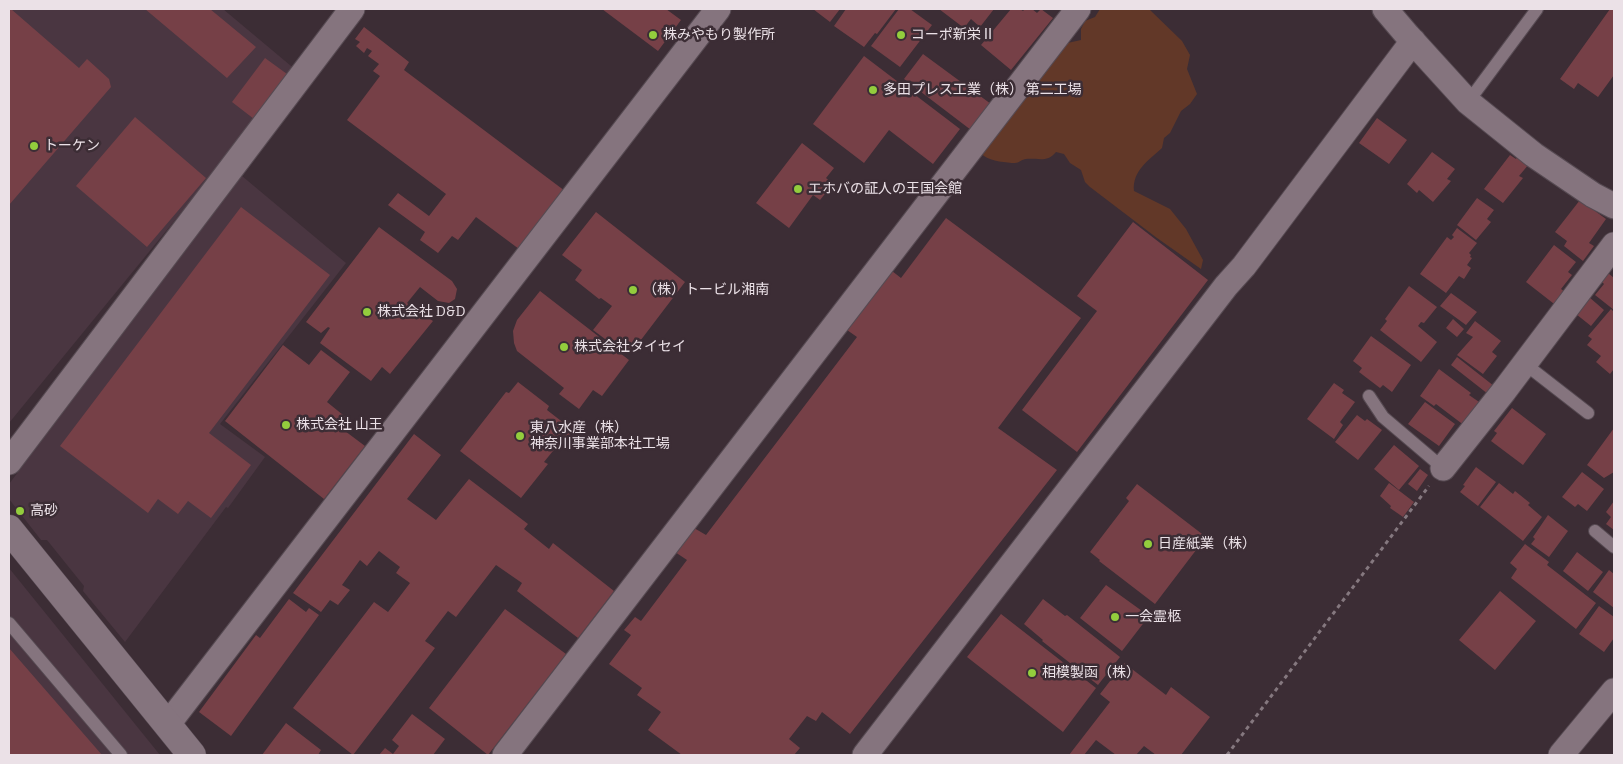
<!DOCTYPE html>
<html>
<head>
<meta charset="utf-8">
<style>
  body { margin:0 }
  #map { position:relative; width:1623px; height:764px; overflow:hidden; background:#3c2d35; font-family:Bitter,serif }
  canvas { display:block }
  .frame { position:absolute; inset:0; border:10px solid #ebe1e7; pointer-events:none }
</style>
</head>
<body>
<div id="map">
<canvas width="1623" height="764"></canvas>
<div class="frame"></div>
</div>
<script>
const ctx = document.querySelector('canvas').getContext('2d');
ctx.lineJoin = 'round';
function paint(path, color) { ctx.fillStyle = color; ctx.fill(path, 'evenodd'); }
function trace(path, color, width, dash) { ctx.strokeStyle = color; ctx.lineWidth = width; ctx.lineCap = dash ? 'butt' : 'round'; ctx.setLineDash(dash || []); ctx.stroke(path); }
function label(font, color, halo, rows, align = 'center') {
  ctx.font = font + ' Bitter,"Noto Sans JP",serif'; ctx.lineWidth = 5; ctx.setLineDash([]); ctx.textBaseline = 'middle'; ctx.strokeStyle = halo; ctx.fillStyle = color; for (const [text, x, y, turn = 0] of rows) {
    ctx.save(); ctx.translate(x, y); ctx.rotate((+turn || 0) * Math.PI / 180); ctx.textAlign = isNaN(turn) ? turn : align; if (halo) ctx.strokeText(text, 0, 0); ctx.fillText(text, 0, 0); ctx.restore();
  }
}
const built = new Path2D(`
  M9,9H223L297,71L9,423Z
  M242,176L346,263L220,424L265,457L228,508L226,507L125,642L83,591L84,586L47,540H41L9,499V484Z
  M9,568L160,755H9Z`);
const green = new Path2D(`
  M1100,9H1149L1182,41L1190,55L1187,69L1197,94L1190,104L1181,111L1170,133L1164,138L1162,148C1149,160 1132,171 1134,191L1170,209L1186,229L1203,260L1201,269L1157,238L1090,187L1085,182L1081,170L1070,163L1064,154L1056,152C1047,163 1039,158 1026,159C1022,159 1019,163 1015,163C1007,163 991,161 984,156C981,154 978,150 976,147L1063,44L1081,40V29L1085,21L1095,17Z`);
const building = new Path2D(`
  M9,9H11L79,68L87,59L109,79L111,87L9,205Z
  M145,9H210L256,47L227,78Z
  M602,9H666L681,20L658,51Z
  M813,9H840L830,22Z
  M846,9H896L877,34L875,33L864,47L834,26Z
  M899,9H910L932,25L900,67L871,46Z
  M939,9H994L980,27L971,19L964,28Z
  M1011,9H1020L1023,11L1025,9H1032L1037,13L1041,9L1053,18L1011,70L981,45Z
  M1610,9H1614V75L1598,97L1578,83L1574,89L1560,79Z
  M364,27L409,62L404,70L565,191L519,249L476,217L458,240L452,236L438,253L420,240L425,232L388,205L398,193L429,216L446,194L347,120L380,76L373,71L379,64L368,56L372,51L367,48L364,53L356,46L360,42L355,39Z
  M923,54L991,104L971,130L904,79Z
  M864,56L960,129L933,164L889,130L864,163L813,124Z
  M265,58L287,74L254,119L232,102Z
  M135,117L206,178L147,247L76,186Z
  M1377,118L1407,140L1389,164L1359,143Z
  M802,143L834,168L826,178L833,184L820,200L813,195L789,228L756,203Z
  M1432,152L1455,169L1447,179L1451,181L1433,202L1419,190L1417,193L1407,184Z
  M1510,155L1516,159L1518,155L1529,164L1519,176L1523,178L1503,203L1484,189Z
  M1477,198L1494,210L1487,219L1491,222L1476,240L1457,225Z
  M1580,200L1606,219L1589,243L1594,246L1583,261L1564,246L1567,241L1555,232Z
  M241,207L330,275L209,433L251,465L211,518L188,501L178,514L158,499L148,513L60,446Z
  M596,212L685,282L631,353L616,342L613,345L593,330L612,306L601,298L599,299L575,280L582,270L562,255Z
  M946,218L1081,318L998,428L1057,470L850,734L822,712L816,721L807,716L789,739L800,748L794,755H682L648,730L661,712L637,695L642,688L609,664L631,635L624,630L635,617L641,621L687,560L675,552L694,528L706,535L857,337L847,330L892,271L901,278Z
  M1133,222L1208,280L1077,452L1022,410L1097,311L1077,296Z
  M379,227L452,281L457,289L455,299L449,303L438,301L420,287L407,303L433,321L390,374L382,367L371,381L320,343L330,328L328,327L321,333L306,322Z
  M1457,228L1477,243L1469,253L1471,255L1470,257L1472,258L1467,265L1471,268L1464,279L1459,276L1446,293L1420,274L1447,237L1451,240L1454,237L1452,235Z
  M1554,245L1576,262L1568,272L1572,275L1561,289L1568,294L1558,307L1526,282Z
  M1608,273L1614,278V310L1595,295L1604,284L1602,282Z
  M1409,286L1437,307L1424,323L1421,322L1418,326L1437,342L1421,362L1380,330L1387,321L1385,319Z
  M540,291L629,360L602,396L593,390L579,409L559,394L564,388L517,351L514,343L513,331L517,320Z
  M1451,293L1477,312L1466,325L1440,306Z
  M1589,297L1604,310L1591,326L1576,314Z
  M1611,309L1614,312V369L1610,374L1596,362L1601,356L1587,345L1592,339L1588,336Z
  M1453,319L1464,329L1457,337L1446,328Z
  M1475,321L1501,341L1492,352L1497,356L1483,374L1457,355L1473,337L1466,333Z
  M1371,336L1411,365L1392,392L1383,385L1380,388L1359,372L1362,368L1353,361Z
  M283,345L309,365L321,350L350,372L327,402L348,419L341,428L365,446L324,499L225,421Z
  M1457,357L1494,386L1488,394L1451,365Z
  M1439,369L1471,393L1469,395L1482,404L1465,426L1436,404L1434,406L1420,396Z
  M518,382L549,406L547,410L565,424L568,421L576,427L560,448L557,446L544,462L548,464L521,498L460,451L506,392L509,393Z
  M1334,383L1344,390L1342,393L1355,402L1340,422L1343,425L1334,439L1307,419Z
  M1425,402L1455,424L1439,446L1408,424Z
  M1512,408L1546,434L1523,465L1491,441L1497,433L1494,431Z
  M1357,415L1365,421L1367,419L1382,430L1358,460L1335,442Z
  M1614,428V472L1604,478L1587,465Z
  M414,434L441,455L407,499L436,520L469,479L528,524L524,529L549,549L553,543L614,591L578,638L517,591L522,583L496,565L456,617L448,611L425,641L435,648L353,755L293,708L374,602L388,612L410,583L396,573L400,567L379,551L367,566L360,560L342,585L350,590L338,605L330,600L321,612L293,593Z
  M1394,445L1419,466L1399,490L1374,469Z
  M1476,467L1496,482L1478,506L1460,492L1465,486L1463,485Z
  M1420,469L1428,475L1417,491L1408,484Z
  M1582,472L1604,489L1587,511L1578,504L1575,507L1562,497Z
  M1389,483L1414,502L1403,517L1390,508L1391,506L1380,496Z
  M1499,483L1513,494L1515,491L1530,503L1528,505L1542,517L1523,541L1480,507Z
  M1137,484L1206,537L1155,604L1099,561L1100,560L1090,552L1129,501L1126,498Z
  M1614,501V530L1606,524L1611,517L1606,512Z
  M1548,515L1568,531L1549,557L1531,544L1535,539L1533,537Z
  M1525,544L1549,562L1547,565L1596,603L1576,629L1511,578L1517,569L1510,563Z
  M1577,552L1603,572L1588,591L1563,571Z
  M1609,570L1614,574V608L1593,592Z
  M1106,585L1149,616L1122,651L1080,618Z
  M1500,591L1536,621L1495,670L1459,640Z
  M289,599L306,612L309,608L319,615L231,736L199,712L256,635L260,638Z
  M1043,599L1065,616L1067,615L1120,657L1098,685L1042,641L1043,640L1024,624Z
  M1599,606L1614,617V638L1604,652L1579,634Z
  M505,609L566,654L488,755L429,708Z
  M1001,614L1096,688L1063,732L967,657Z
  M9,648L102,755H9Z
  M1124,663L1166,695L1171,687L1210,717L1181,755H1156L1144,746L1136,755H1116L1096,740L1084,755H1069L1110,702L1100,694Z
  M412,714L445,739L433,755H379L385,748L393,754L399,746L392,740Z
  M286,723L321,750L318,755H262Z`);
const path = new Path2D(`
  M1227,755L1429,486`);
const service = new Path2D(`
  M1468,102L1537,9
  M1525,364L1588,413
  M1369,396L1383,417L1443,468
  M1595,531L1614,547
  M9,623L121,755`);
const minor = new Path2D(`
  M1385,9L1408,36L1468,102L1534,155L1593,195L1614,206
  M9,462L352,9
  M1443,468L1504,391L1614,245
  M168,724L718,9
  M505,755L1078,9
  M865,755L1226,286L1244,266L1413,41
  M1561,755L1614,691`);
const tertiary = new Path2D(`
  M9,529L192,755`);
const markers = [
  [653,35,5,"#93cd3d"],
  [901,35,5,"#93cd3d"],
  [873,90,5,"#93cd3d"],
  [34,146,5,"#93cd3d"],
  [798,189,5,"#93cd3d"],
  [633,290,5,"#93cd3d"],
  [367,312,5,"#93cd3d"],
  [564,347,5,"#93cd3d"],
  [286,425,5,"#93cd3d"],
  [520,436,5,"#93cd3d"],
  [20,511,5,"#93cd3d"],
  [1148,544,5,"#93cd3d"],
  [1115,617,5,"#93cd3d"],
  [1032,673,5,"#93cd3d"]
];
const poiNames = [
  ["株みやもり製作所",663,35],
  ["コーポ新栄Ⅱ",911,35],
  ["多田プレス工業（株） 第二工場",883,90],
  ["トーケン",44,146],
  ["エホバの証人の王国会館",808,189],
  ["（株）トービル湘南",643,290],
  ["株式会社 D&D",377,312],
  ["株式会社タイセイ",574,347],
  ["株式会社 山王",296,425],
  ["東八水産（株）",530,428],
  ["神奈川事業部本社工場",530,444],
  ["高砂",30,511],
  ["日産紙業（株）",1158,544],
  ["一会霊柩",1125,617],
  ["相模製函（株）",1042,673]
];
paint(built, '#4a3641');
paint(green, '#623828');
paint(building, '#764047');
trace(service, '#564a52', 14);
trace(minor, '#564a52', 27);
trace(tertiary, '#564a52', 29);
trace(path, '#85787f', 3, [4, 4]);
trace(service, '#85747e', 12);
trace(minor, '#85747e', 25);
trace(tertiary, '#85747e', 28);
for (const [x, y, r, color] of markers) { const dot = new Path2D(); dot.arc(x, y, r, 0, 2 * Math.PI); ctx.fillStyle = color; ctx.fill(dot); trace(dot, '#3c2d35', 2); }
label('14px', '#ebe1e7', '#3c2d35', poiNames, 'left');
</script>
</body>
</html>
